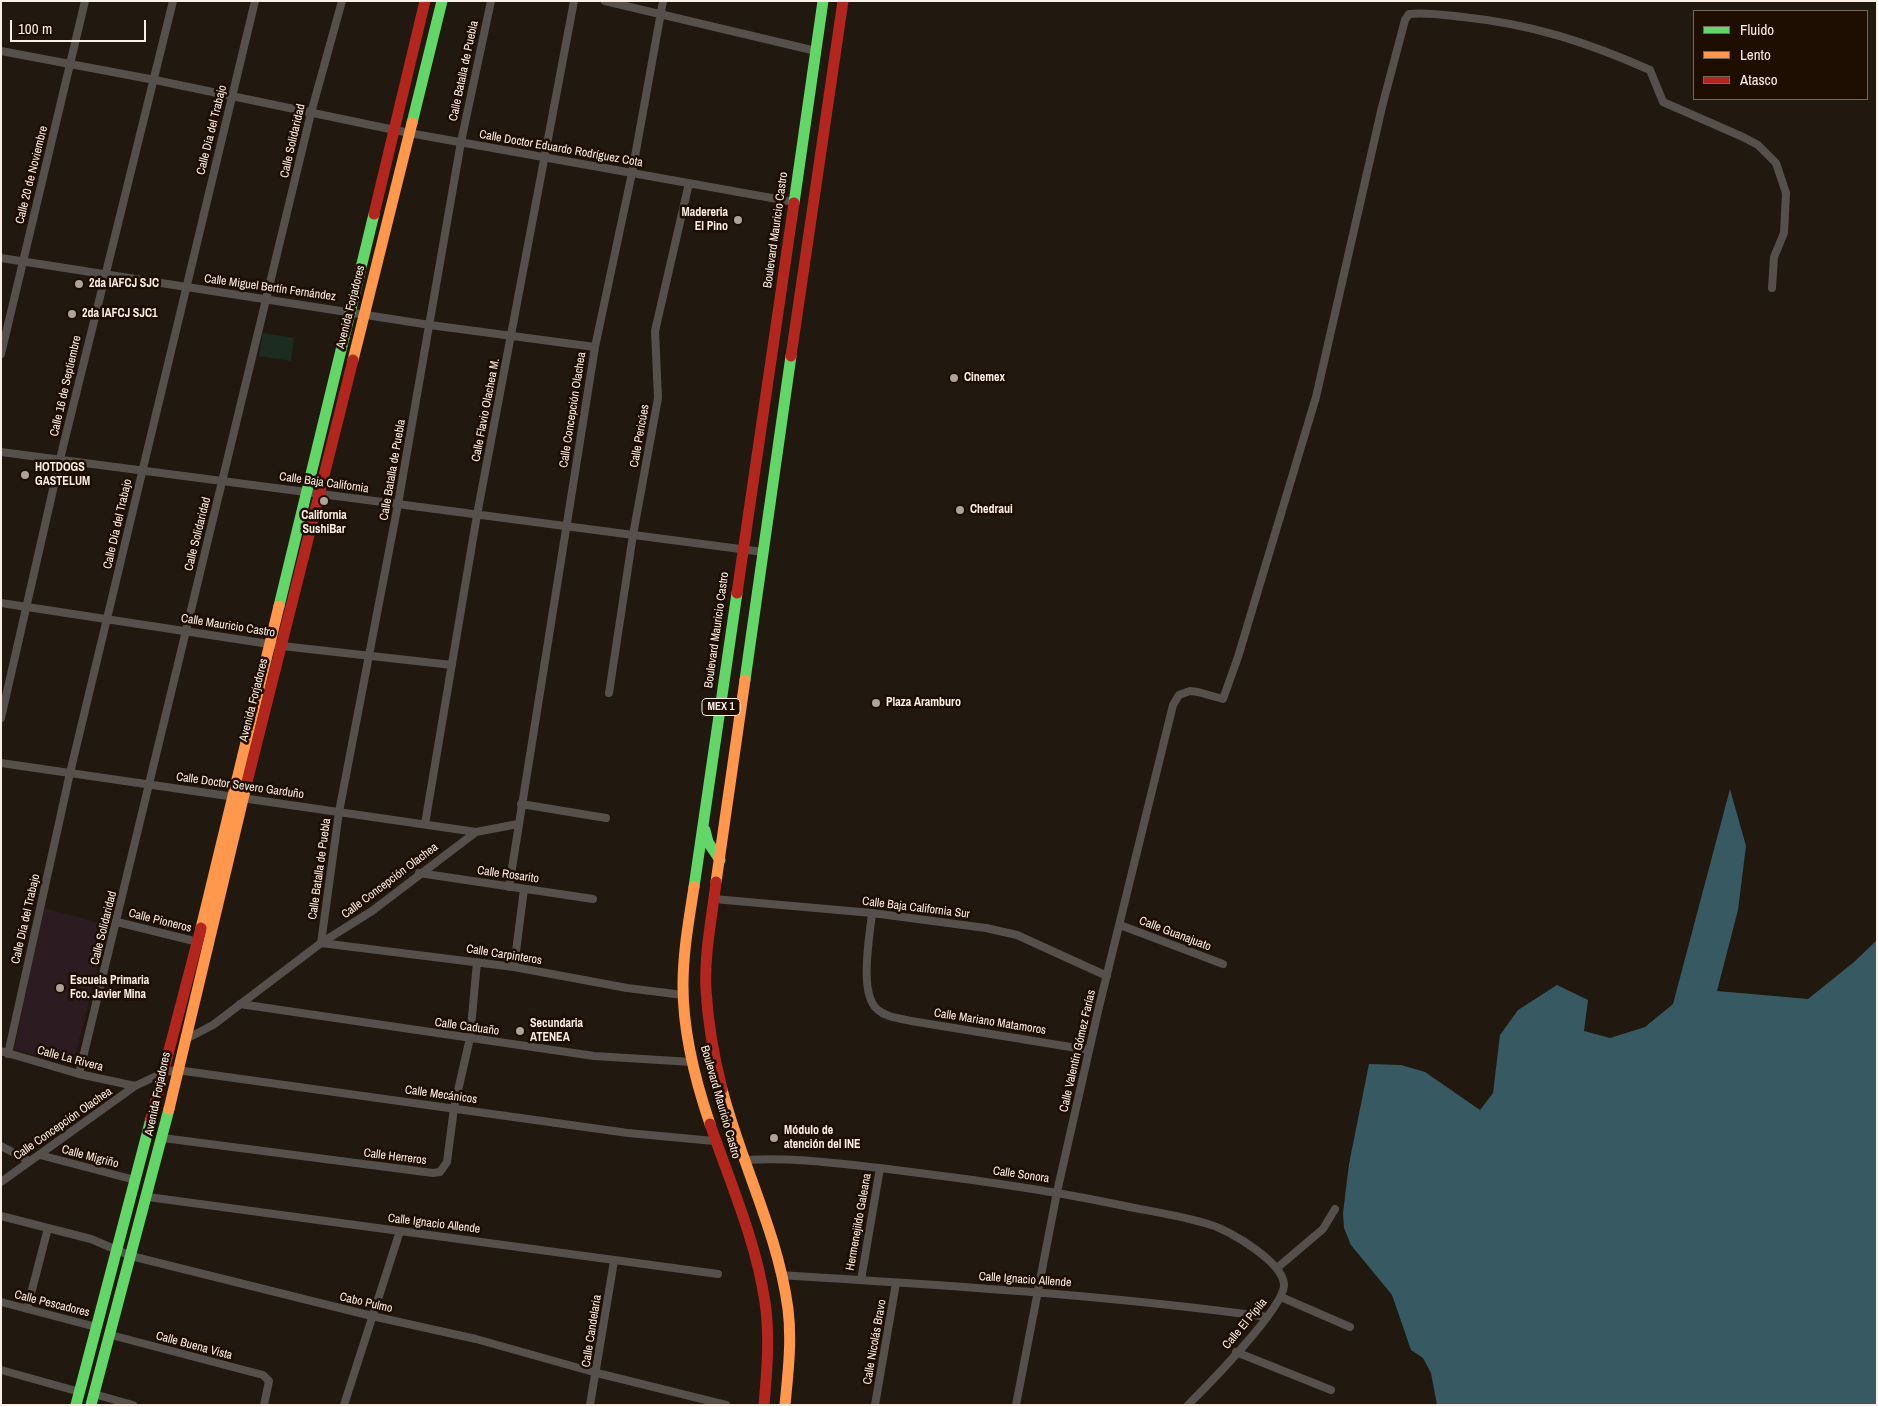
<!DOCTYPE html>
<html>
<head>
<meta charset="utf-8">
<style>
  body { margin:0 }
  #map { position:relative; width:1878px; height:1406px; overflow:hidden; background:#211810; font-family:"Archivo Narrow",sans-serif }
  canvas { display:block }
  .frame { position:absolute; inset:0; border:2px solid #faeee5; pointer-events:none }
  .legend { position:absolute; left:1693px; top:10px; width:175px; height:90px; box-sizing:border-box; background:#1e0e02; border:1px solid #76685d; margin:0; padding:6px 9px; list-style:none; font-size:15px; color:#faeee5 }
  .legend li { display:flex; align-items:center; gap:10px; height:25px }
  .legend b { width:25px; border:1px solid #76685d }
  .scale { position:absolute; left:10px; top:20px; width:136px; height:22px; box-sizing:border-box; border:2px solid #faeee5; border-top:0; padding-left:6px; font-size:15px; line-height:18px; white-space:nowrap; color:#faeee5; -webkit-text-stroke:4px #1e0e02; paint-order:stroke }
</style>
</head>
<body>
<div id="map">
<canvas width="1878" height="1406"></canvas>
<div class="frame"></div>
<ul class="legend">
<li><b style="height:6px;background:#63d668"></b>Fluido</li>
<li><b style="height:6px;background:#ff974d"></b>Lento</li>
<li><b style="height:6px;background:#b3261e"></b>Atasco</li>
</ul>
<div class="scale">100 m</div>
</div>
<script>
const ctx = document.querySelector('canvas').getContext('2d');
ctx.lineJoin = 'round';
function paint(path, color) { ctx.fillStyle = color; ctx.fill(path, 'evenodd'); }
function trace(path, color, width, dash) { ctx.strokeStyle = color; ctx.lineWidth = width; ctx.lineCap = dash ? 'butt' : 'round'; ctx.setLineDash(dash || []); ctx.stroke(path); }
function label(font, color, halo, rows, align = 'center') {
  ctx.font = font + ' "Archivo Narrow",sans-serif'; ctx.lineWidth = 5; ctx.setLineDash([]); ctx.textBaseline = 'middle'; ctx.strokeStyle = halo; ctx.fillStyle = color; for (const [text, x, y, turn = 0] of rows) {
    ctx.save(); ctx.translate(x, y); ctx.rotate((+turn || 0) * Math.PI / 180); ctx.textAlign = isNaN(turn) ? turn : align; if (halo) ctx.strokeText(text, 0, 0); ctx.fillText(text, 0, 0); ctx.restore();
  }
}
const education = new Path2D(`
  M44,908L108,925L73,1064L14,1050Z`);
const green = new Path2D(`
  M263,333L294,338L291,361L259,356Z`);
const water = new Path2D(`
  M1730,789L1746,846L1738,910L1717,991L1808,999L1854,962L1877,940V1405H1437L1431,1373L1423,1358L1411,1350L1392,1295L1351,1245L1344,1228L1343,1213L1349,1164L1369,1064L1401,1065L1425,1072L1480,1110L1493,1093L1500,1035L1518,1010L1557,985L1588,1000L1584,1031L1610,1038L1645,1027L1673,1004Z`);
const street = new Path2D(`
  M491,1L461,142L398,504L339,812L321,943L514,967L627,988L683,995
  M605,1L816,51
  M1,51L155,80L409,133L794,202
  M1,258L430,325L595,347
  M1,354L85,1
  M1,452L763,552
  M1,603L282,646L452,665
  M609,693L633,535L658,398L655,331L689,183
  M1,718L60,459L173,1
  M1,763L476,832
  M521,804L606,818
  M425,824L477,515L574,1
  M419,873L593,899
  M509,887L595,347L632,173L663,1
  M714,899L872,913L986,928L1017,935L1107,976
  M872,913C870,936 858,994 878,1010C887,1018 900,1018 911,1021L1089,1050
  M117,922L198,942
  M1120,925L1223,964
  M514,967L524,889
  M240,1004L594,1056L692,1062
  M184,1040L213,1025L321,943L372,911L476,832L518,824
  M1,1051L79,1074L135,1086
  M8,1054L70,773L255,1
  M79,1074L311,113L342,1
  M163,1138L433,1173L440,1172L447,1162L454,1108L470,1038L477,962
  M1,1146L29,1161
  M40,1155L135,1180
  M745,1160C791,1157 835,1163 880,1168C959,1178 1038,1188 1115,1204C1147,1211 1181,1215 1211,1225C1231,1231 1284,1263 1284,1285C1284,1308 1207,1386 1188,1405
  M1,1182L135,1086L165,1072L177,1070L628,1133L714,1141
  M148,1197L718,1274
  M1,1216L91,1239L131,1256L372,1316L476,1339L597,1373L726,1405
  M1277,1268L1323,1229L1335,1209
  M781,1275C943,1285 1106,1295 1267,1317
  M861,1280L880,1168
  M1281,1297L1350,1327
  M1,1302L96,1327
  M27,1309L48,1228
  M111,1335L263,1375L269,1381L264,1405
  M1236,1352L1331,1390
  M1,1370L80,1392
  M94,1394L133,1405
  M344,1405L400,1231
  M590,1405L614,1261
  M875,1405L896,1283
  M1016,1405L1057,1192L1098,1011L1173,705L1179,695L1190,691L1198,692L1223,699L1238,657L1316,397L1382,107L1405,20L1409,14C1427,12 1445,15 1463,17C1531,24 1587,42 1650,70L1663,102L1743,137L1758,145L1776,163L1786,193L1784,233L1774,257L1772,288`);
const fast = new Path2D(`
  M412,123L442,1
  M794,203L823,1
  M279,606L374,214
  M745,680L791,356
  M705,830L708,842L720,860
  M694,887L737,593
  M76,1405L151,1119
  M91,1405L169,1109`);
const slow = new Path2D(`
  M353,360L412,123
  M716,882L745,680
  M694,887C689,919 683,952 683,986C683,1033 695,1080 710,1124
  M201,928L279,606
  M722,1089C741,1163 778,1233 788,1309C792,1341 788,1373 785,1405
  M169,1109L247,782`);
const jam = new Path2D(`
  M374,214L425,1
  M791,356L843,1
  M737,593L794,203
  M247,782L353,360
  M716,882C712,918 704,954 706,990C708,1024 714,1057 722,1089
  M151,1119L201,928
  M710,1124C730,1182 756,1241 765,1302C770,1336 767,1371 764,1405`);
const markers = [
  [738,220,5,"#aea39a"],
  [79,284,5,"#aea39a"],
  [72,314,5,"#aea39a"],
  [954,378,5,"#aea39a"],
  [25,475,5,"#aea39a"],
  [324,501,5,"#aea39a"],
  [960,510,5,"#aea39a"],
  [876,703,5,"#aea39a"],
  [60,988,5,"#aea39a"],
  [520,1031,5,"#aea39a"],
  [774,1138,5,"#aea39a"]
];
const shields = [
  [721,707,38]
];
const shieldNames = [
  ["MEX 1",721,707]
];
const streetNames = [
  ["Calle Batalla de Puebla",464,71,-78],
  ["Calle Día del Trabajo",212,130,-76],
  ["Calle Solidaridad",293,141,-77],
  ["Calle Doctor Eduardo Rodríguez Cota",561,149,10],
  ["Calle 20 de Noviembre",32,175,-76],
  ["Boulevard Mauricio Castro",776,230,-82],
  ["Calle Miguel Bertín Fernández",270,288,8],
  ["Avenida Forjadores",351,307,-76],
  ["Calle 16 de Septiembre",66,386,-77],
  ["Calle Flavio Olachea M.",486,410,-79],
  ["Calle Concepción Olachea",573,410,-81],
  ["Calle Pericúes",640,436,-80],
  ["Calle Batalla de Puebla",393,470,-80],
  ["Calle Baja California",324,483,8],
  ["Calle Día del Trabajo",118,524,-77],
  ["Calle Solidaridad",198,534,-76],
  ["Calle Mauricio Castro",228,626,9],
  ["Boulevard Mauricio Castro",717,630,-82],
  ["Avenida Forjadores",254,700,-76],
  ["Calle Doctor Severo Garduño",240,786,8],
  ["Calle Batalla de Puebla",320,869,-82],
  ["Calle Rosarito",508,875,8],
  ["Calle Concepción Olachea",390,881,-37],
  ["Calle Baja California Sur",916,908,7],
  ["Calle Día del Trabajo",26,919,-77],
  ["Calle Pioneros",160,921,14],
  ["Calle Solidaridad",104,928,-76],
  ["Calle Guanajuato",1175,934,21],
  ["Calle Carpinteros",504,955,9],
  ["Calle Mariano Matamoros",990,1022,9],
  ["Calle Caduaño",467,1027,8],
  ["Calle Valentín Gómez Farías",1078,1051,-77],
  ["Calle La Rivera",70,1059,15],
  ["Avenida Forjadores",158,1094,-78],
  ["Calle Mecánicos",441,1095,8],
  ["Boulevard Mauricio Castro",720,1102,74],
  ["Calle Concepción Olachea",63,1124,-35],
  ["Calle Migriño",90,1157,15],
  ["Calle Herreros",395,1157,7],
  ["Calle Sonora",1021,1175,8],
  ["Hermenejildo Galeana",859,1222,-80],
  ["Calle Ignacio Allende",434,1224,7],
  ["Calle Ignacio Allende",1025,1280,4],
  ["Cabo Pulmo",366,1303,13],
  ["Calle Pescadores",52,1304,14],
  ["Calle El Pípila",1245,1324,-50],
  ["Calle Candelaria",592,1331,-81],
  ["Calle Nicolás Bravo",875,1342,-80],
  ["Calle Buena Vista",194,1346,15]
];
const poiNames = [
  ["Madereria",728,213,"right"],
  ["El Pino",728,227,"right"],
  ["2da IAFCJ SJC",89,284],
  ["2da IAFCJ SJC1",82,314],
  ["Cinemex",964,378],
  ["HOTDOGS",35,468],
  ["GASTELUM",35,482],
  ["Chedraui",970,510],
  ["California",324,516,"center"],
  ["SushiBar",324,530,"center"],
  ["Plaza Aramburo",886,703],
  ["Escuela Primaria",70,981],
  ["Fco. Javier Mina",70,995],
  ["Secundaria",530,1024],
  ["ATENEA",530,1038],
  ["Módulo de",784,1131],
  ["atención del INE",784,1145]
];
paint(education, '#2c1b20');
paint(green, '#1d2c21');
paint(water, '#375962');
trace(street, '#55504c', 8);
trace(fast, '#63d668', 11);
trace(slow, '#ff974d', 11);
trace(jam, '#b3261e', 11);
for (const [x, y, r, color] of markers) { const dot = new Path2D(); dot.arc(x, y, r, 0, 2 * Math.PI); ctx.fillStyle = color; ctx.fill(dot); trace(dot, '#1e0e02', 2); }
for (const [x, y, w] of shields) { const box = new Path2D(); box.roundRect(x - w / 2, y - 8.5, w, 17, 4); ctx.fillStyle = '#1e0e02'; ctx.fill(box); trace(box, '#faeee5', 1); }
label('bold 11px', '#faeee5', null, shieldNames);
label('12px', '#faeee5', '#1e0e02', streetNames);
label('bold 12px', '#faeee5', '#1e0e02', poiNames, 'left');
</script>
</body>
</html>
